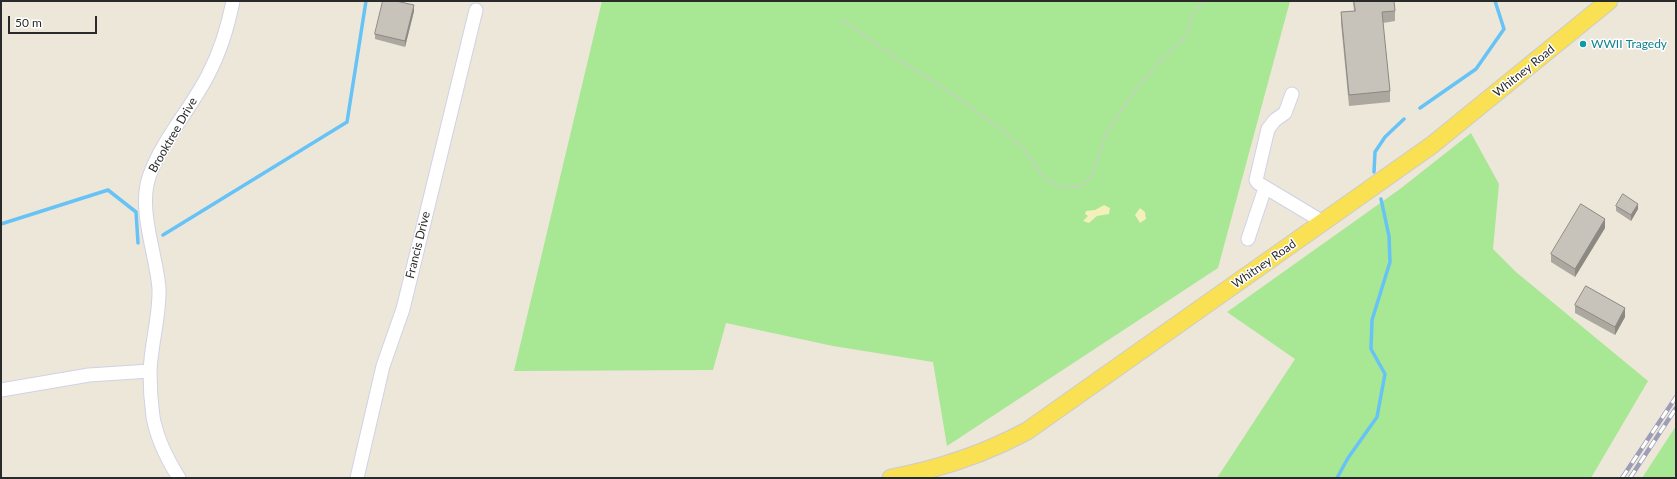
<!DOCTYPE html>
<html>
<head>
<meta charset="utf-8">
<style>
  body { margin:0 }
  #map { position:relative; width:1677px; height:479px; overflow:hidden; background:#ede7da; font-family:Lato,sans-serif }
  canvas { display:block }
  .frame { position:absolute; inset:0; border:2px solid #2a2a2a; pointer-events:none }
  .scale { position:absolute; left:8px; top:16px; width:89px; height:18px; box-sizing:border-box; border:2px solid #2a2a2a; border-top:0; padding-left:5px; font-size:12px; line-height:14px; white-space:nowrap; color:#2a2a2a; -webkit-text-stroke:3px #fff; paint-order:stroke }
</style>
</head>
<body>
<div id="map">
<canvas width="1677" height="479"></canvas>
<div class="frame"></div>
<div class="scale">50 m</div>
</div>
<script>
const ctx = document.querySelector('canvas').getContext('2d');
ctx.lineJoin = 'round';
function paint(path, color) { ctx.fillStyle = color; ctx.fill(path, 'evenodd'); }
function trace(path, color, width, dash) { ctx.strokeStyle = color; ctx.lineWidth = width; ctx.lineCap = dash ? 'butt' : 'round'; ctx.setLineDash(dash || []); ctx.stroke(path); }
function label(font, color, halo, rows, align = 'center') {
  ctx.font = font + ' Lato,sans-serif'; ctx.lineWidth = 3; ctx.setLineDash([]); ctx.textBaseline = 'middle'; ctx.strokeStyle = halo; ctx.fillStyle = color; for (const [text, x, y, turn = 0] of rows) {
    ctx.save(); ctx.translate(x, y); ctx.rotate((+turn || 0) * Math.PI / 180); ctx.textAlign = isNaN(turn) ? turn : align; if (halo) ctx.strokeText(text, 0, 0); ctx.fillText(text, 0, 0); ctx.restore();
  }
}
const green = new Path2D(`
  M602,1H1290L1218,268L947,446L933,362L833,346L726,323L713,370L514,371Z
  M1471,133L1499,184L1493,249L1516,272L1648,381L1591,478H1217L1295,359L1227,312L1400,189Z
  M1676,426V478H1642Z`);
const sand = new Path2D(`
  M1104,205L1110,208L1109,214L1097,216L1089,223L1083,221L1088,216L1085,214L1086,211L1095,210Z
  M1140,208L1145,212L1146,219L1140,223L1135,215Z`);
const stream = new Path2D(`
  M1420,108L1476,69L1504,29L1495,1
  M1374,172L1375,152L1385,137L1404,119
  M1,224L108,190L136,212L138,243
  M163,235L347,122L366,1
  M1337,478L1348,458L1377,417L1385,374L1371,349L1372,320L1390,262L1389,236L1381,199`);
const path = new Path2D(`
  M841,19L902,62L948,91L1001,129L1023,148L1044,178L1061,187H1080L1092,176L1106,134L1133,93L1159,62L1188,34L1191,17L1201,3L1206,1
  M1675,478L1676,476`);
const minor = new Path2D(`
  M1292,94L1285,113L1275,120L1268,129L1256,180L1258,183L1323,222
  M1248,239L1265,188
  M1,390L89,375L150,371
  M179,478C167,459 157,439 153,417C151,402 150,387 150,372C151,343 160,316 159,288C156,253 138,210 149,177C162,139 192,108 209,73C221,50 228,26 233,1
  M357,478L383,366L403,309L476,10`);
const major = new Path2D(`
  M891,478C940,469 984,454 1027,431L1432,145L1609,1`);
const rail = new Path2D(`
  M1622,478L1676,397
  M1630,478L1676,408`);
const wall = new Path2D(`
  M1353,1H1394L1395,11V21L1383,23L1390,91V102L1349,106L1341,23V12L1354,11Z
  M414,11L405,47L375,39V34Z
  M1616,206L1638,209L1631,221L1616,211Z
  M1605,228L1575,277L1551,262V254Z
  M1575,305L1625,317L1615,335L1575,313Z`);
const shadedWall = new Path2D(`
  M414,5V11L405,47V41Z
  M1638,204V209L1631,221V215Z
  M1605,219V228L1575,277V269Z
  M1625,308V317L1615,335V327Z`);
const building = new Path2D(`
  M383,1H396L414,5L405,41L375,34Z
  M1354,1H1394L1395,11L1382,12L1390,91L1349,95L1341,12L1355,11Z
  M1623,194L1638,204L1631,215L1616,206Z
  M1581,204L1605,219L1575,269L1551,254Z
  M1586,286L1625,308L1615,327L1575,305Z`);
const markers = [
  [1583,44,4,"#0f9aa8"]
];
const cultureNames = [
  ["WWII Tragedy",1591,44]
];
const streetNames = [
  ["Whitney Road",1524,71,-39],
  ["Brooktree Drive",173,135,-60],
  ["Francis Drive",418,245,-76],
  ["Whitney Road",1264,264,-35]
];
paint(green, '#a8e793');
paint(sand, '#f4f0bb');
trace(stream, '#67c3f6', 3.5);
trace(minor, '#d0d2e4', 15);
trace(major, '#ccc', 19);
trace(path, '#ccc', 2, [3, 2]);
trace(minor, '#fff', 13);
trace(major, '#f9e153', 17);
trace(rail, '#9d9eb5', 4.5);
trace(rail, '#fff', 3, [9]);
paint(wall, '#aca8a0');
paint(shadedWall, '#8c8882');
paint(building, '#c8c3ba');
trace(building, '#8c8882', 1);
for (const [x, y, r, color] of markers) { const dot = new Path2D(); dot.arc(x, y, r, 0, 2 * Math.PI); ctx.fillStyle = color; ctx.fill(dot); trace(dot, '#fff', 1.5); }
label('12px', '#0d838f', '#fff', cultureNames, 'left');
label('12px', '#2a2a2a', '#fff', streetNames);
</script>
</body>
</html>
